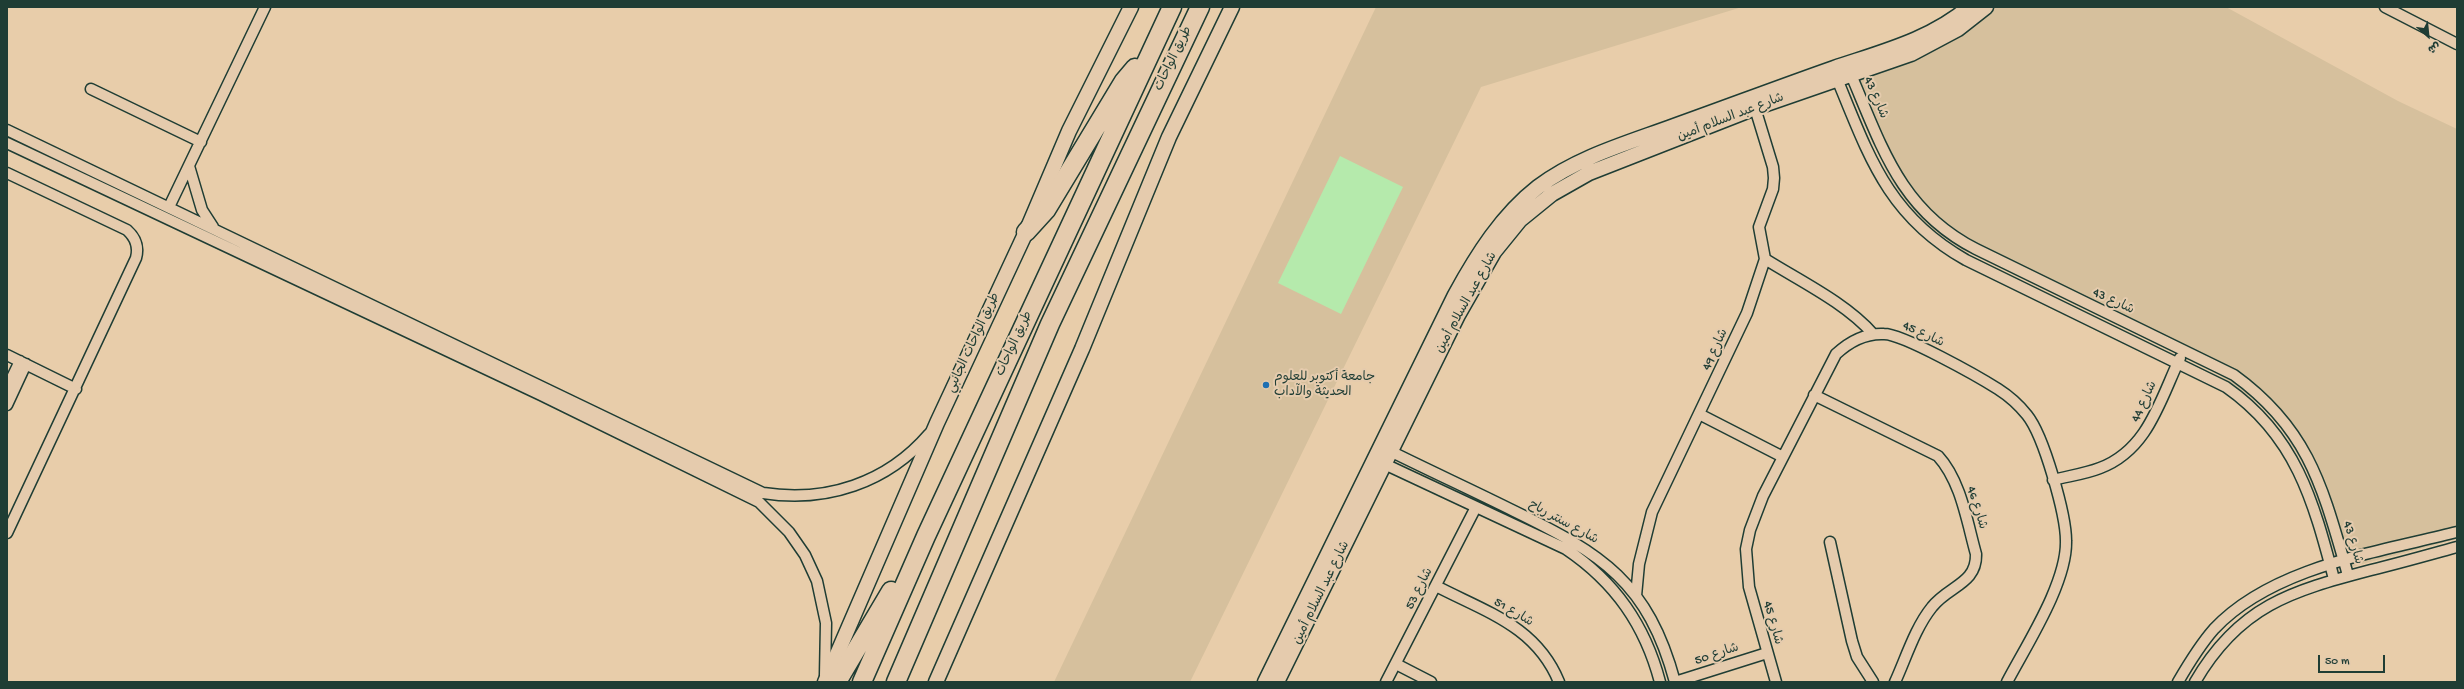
<!DOCTYPE html>
<html>
<head>
<meta charset="utf-8">
<style>
  body { margin:0 }
  #map { position:relative; width:2464px; height:689px; overflow:hidden; background:#e8cdaa; font-family:"Gochi Hand","Playpen Sans Arabic",sans-serif }
  canvas { display:block }
  .frame { position:absolute; inset:0; border:8px solid #1f3d34; pointer-events:none }
  .north { position:absolute; left:2408px; top:16px; width:40px; height:40px; -webkit-text-stroke:3px #e5cbad; paint-order:stroke; rotate:153deg; font-size:11px; font-weight:700; line-height:16px; text-align:center; color:#1f3d34 }
  .north::after { content:''; display:block; margin:auto; width:14px; height:18px; background:#1f3d34; clip-path:polygon(50% 0,100% 100%,50% 72%,0 100%) }
  .scale { position:absolute; left:2318px; top:655px; width:67px; height:18px; box-sizing:border-box; border:2px solid #1f3d34; border-top:0; padding-left:5px; font-size:12px; line-height:14px; white-space:nowrap; color:#1f3d34; -webkit-text-stroke:3px #e5cbad; paint-order:stroke }
</style>
</head>
<body>
<div id="map">
<canvas width="2464" height="689"></canvas>
<div class="frame"></div>
<div class="north">ش</div>
<div class="scale">50 m</div>
</div>
<script>
const ctx = document.querySelector('canvas').getContext('2d');
ctx.lineJoin = 'round';
function paint(path, color) { ctx.fillStyle = color; ctx.fill(path, 'evenodd'); }
function trace(path, color, width, dash) { ctx.strokeStyle = color; ctx.lineWidth = width; ctx.lineCap = dash ? 'butt' : 'round'; ctx.setLineDash(dash || []); ctx.stroke(path); }
function label(font, color, halo, rows, align = 'center') {
  ctx.font = font + ' "Gochi Hand","Playpen Sans Arabic",sans-serif'; ctx.lineWidth = 4; ctx.setLineDash([]); ctx.textBaseline = 'middle'; ctx.strokeStyle = halo; ctx.fillStyle = color; for (const [text, x, y, turn = 0] of rows) {
    ctx.save(); ctx.translate(x, y); ctx.rotate((+turn || 0) * Math.PI / 180); ctx.textAlign = isNaN(turn) ? turn : align; if (halo) ctx.strokeText(text, 0, 0); ctx.fillText(text, 0, 0); ctx.restore();
  }
}
const built = new Path2D(`
  M1376,7H1742L1481,87L1190,682H1054Z
  M1977,7H2226L2398,101L2457,129V539L2340,570L2305,467L2277,422L2258,403L2215,372L1957,247L1930,227L1908,204L1889,177L1842,72Z`);
const green = new Path2D(`
  M1340,156L1403,187L1341,314L1278,283Z`);
const street = new Path2D(`
  M2385,7L2457,44
  M1849,70C1881,144 1899,210 1976,249L2234,375C2310,430 2323,489 2348,575
  M1835,74C1868,153 1886,215 1966,260L2226,387C2296,436 2313,500 2334,579
  M91,89L201,142
  M7,130L763,493C826,503 887,483 929,434
  M7,143L541,395L759,502L789,532L805,555L817,581L826,623L825,675
  M189,166L202,210L213,227
  M7,173L127,230C136,238 139,247 136,258L7,533
  M169,207L265,7
  M1765,259C1800,281 1846,303 1873,334
  M7,355L76,389
  M7,388L20,361
  M1814,395L1938,456C1961,481 1967,522 1976,554C1977,584 1948,586 1932,607C1915,628 1906,658 1895,682
  M7,405L26,364
  M1701,415L1783,457
  M1386,449C1428,470 1472,490 1514,511C1602,554 1648,582 1675,682
  M1378,461L1566,549C1615,582 1645,625 1660,682
  M2053,480C2068,476 2085,474 2100,468C2148,450 2160,400 2180,358
  M1830,542L1852,641L1857,657L1873,682
  M1436,586C1486,612 1536,626 1559,682
  M1636,596L1639,564L1652,512L1747,313L1765,259L1759,227L1773,189L1774,178L1773,167L1755,108
  M1396,664L1431,682
  M1386,682L1476,507
  M1675,682L1767,653
  M1776,682L1749,587L1746,549L1750,530L1763,496L1836,354C1850,341 1865,333 1884,334C1903,334 1979,377 1998,389C2009,396 2019,405 2027,415C2044,436 2066,515 2066,541C2067,583 2027,644 2007,682
  M2178,682C2189,663 2200,645 2214,629C2272,567 2378,552 2457,532
  M2195,682C2239,606 2291,591 2371,570C2400,563 2428,555 2457,547`);
const secondary = new Path2D(`
  M825,682L937,423L1026,232L1069,131L1131,7
  M936,682L1082,349L1169,137L1232,7
  M1265,682L1455,295C1477,255 1502,215 1538,187C1578,157 1628,143 1674,126C1727,107 1780,87 1834,68C1881,52 1930,40 1969,7
  M1277,682L1458,315L1494,252L1520,220L1552,194L1589,173L1755,108L1911,54L1958,29L1986,7`);
const highway = new Path2D(`
  M1026,232L1046,210L1124,81L1135,68
  M837,682L891,591
  M862,682L926,536L1172,7
  M896,682L1050,324L1200,7`);
const markers = [
  [1266,385,4,"#1f6fb2"]
];
const streetNames = [
  ["طريق الواحات",1174,59,-64],
  ["شارع 43",1875,98,67],
  ["شارع عبد السلام أمين",1731,118,-21],
  ["شارع 43",2113,302,26],
  ["شارع عبد السلام أمين",1467,303,-61],
  ["شارع 45",1923,335,25],
  ["طريق الواحات الجانبي",974,343,-65],
  ["طريق الواحات",1015,344,-65],
  ["شارع 49",1716,350,-65],
  ["شارع 44",2145,402,-65],
  ["شارع 46",1976,508,73],
  ["شارع سنتر رباح",1563,523,29],
  ["شارع 43",2352,543,74],
  ["شارع 53",1420,589,-63],
  ["شارع عبد السلام أمين",1322,593,-64],
  ["شارع 51",1513,613,31],
  ["شارع 45",1772,623,75],
  ["شارع 50",1717,655,-18]
];
const poiNames = [
  ["جامعة أكتوبر للعلوم",1274,378],
  ["الحديثة والآداب",1274,393]
];
paint(built, '#d6c09d');
paint(green, '#b5eaac');
trace(street, '#1f3d34', 13);
trace(secondary, '#1f3d34', 17);
trace(highway, '#1f3d34', 21);
trace(street, '#e5cbad', 10);
trace(secondary, '#e5cbad', 14);
trace(highway, '#e5cbad', 18);
for (const [x, y, r, color] of markers) { const dot = new Path2D(); dot.arc(x, y, r, 0, 2 * Math.PI); ctx.fillStyle = color; ctx.fill(dot); trace(dot, '#e5cbad', 1.5); }
label('13px', '#1f3d34', '#e5cbad', streetNames);
label('13px', '#1f3d34', '#e5cbad', poiNames, 'left');
</script>
</body>
</html>
